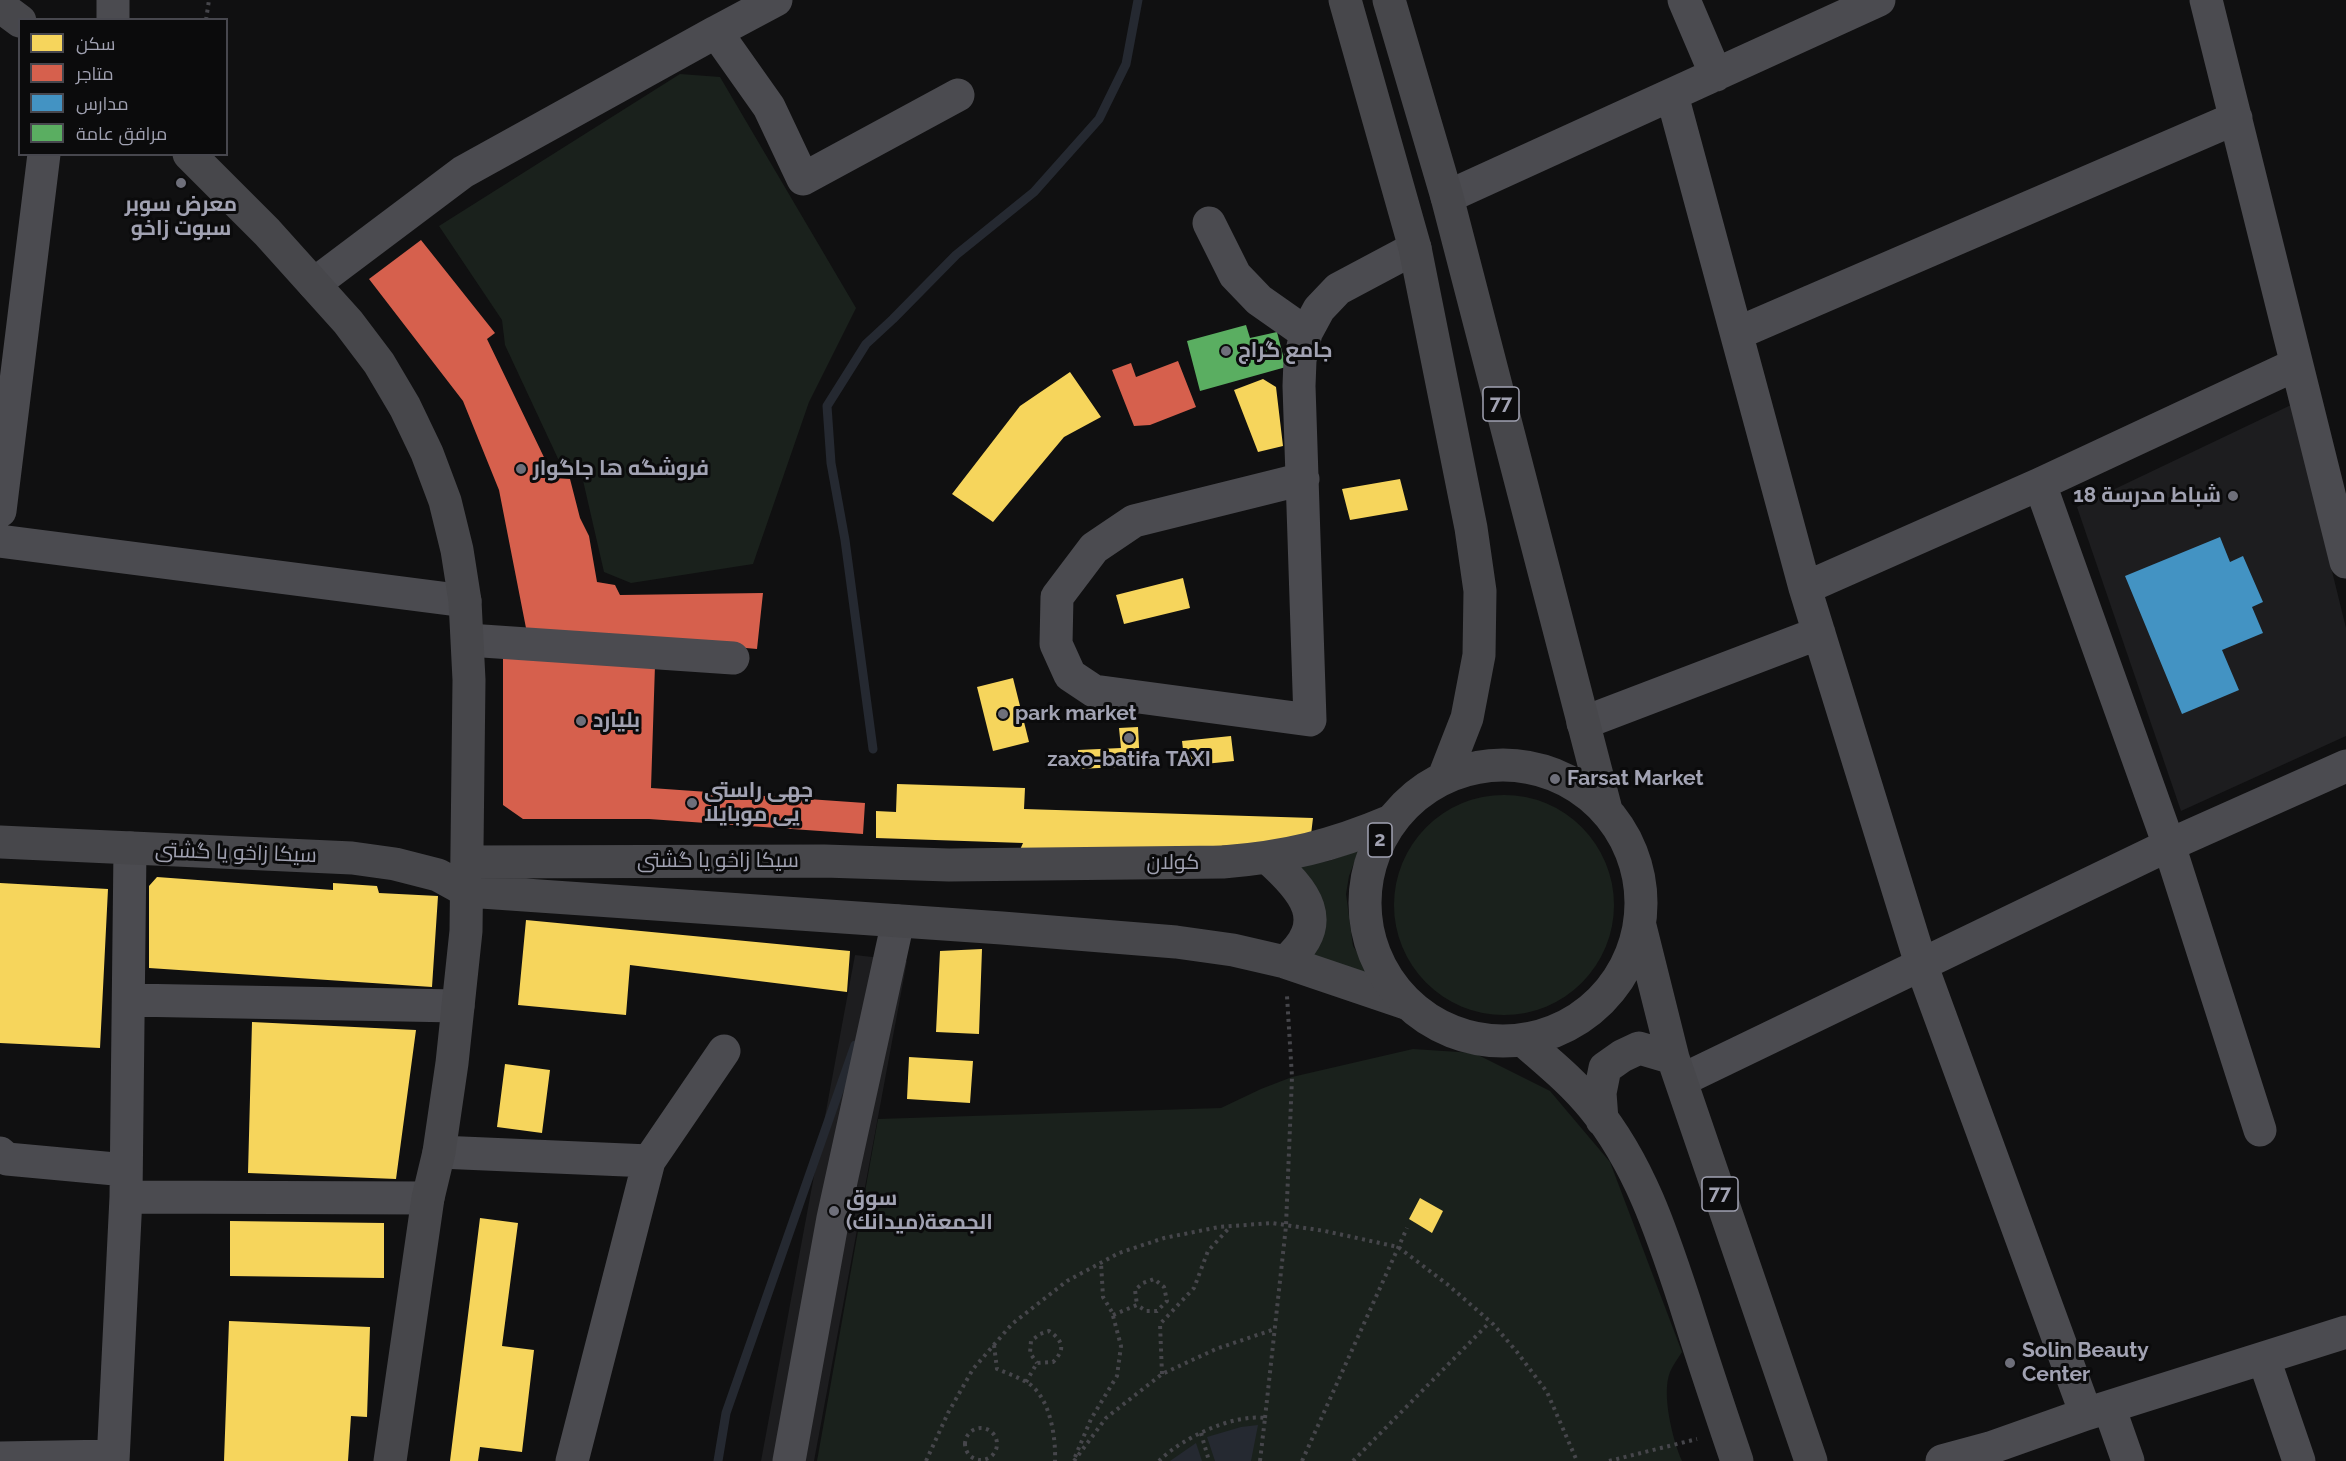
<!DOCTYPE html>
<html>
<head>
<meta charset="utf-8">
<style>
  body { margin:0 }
  #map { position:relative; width:2346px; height:1461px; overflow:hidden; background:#101011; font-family:Raleway,Cairo,sans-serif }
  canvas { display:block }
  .legend { position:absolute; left:18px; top:18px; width:210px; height:138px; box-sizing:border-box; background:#0b0b0c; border:2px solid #47474e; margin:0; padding:8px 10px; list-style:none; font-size:18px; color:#a1a2b2 }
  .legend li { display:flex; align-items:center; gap:12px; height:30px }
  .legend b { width:30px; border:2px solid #47474e }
</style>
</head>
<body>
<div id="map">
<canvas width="2346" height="1461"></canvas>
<ul class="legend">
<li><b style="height:16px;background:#f6d55c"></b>سكن</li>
<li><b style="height:16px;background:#d6604d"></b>متاجر</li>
<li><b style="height:16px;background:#4393c3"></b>مدارس</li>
<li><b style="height:16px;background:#5aae61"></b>مرافق عامة</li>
</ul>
</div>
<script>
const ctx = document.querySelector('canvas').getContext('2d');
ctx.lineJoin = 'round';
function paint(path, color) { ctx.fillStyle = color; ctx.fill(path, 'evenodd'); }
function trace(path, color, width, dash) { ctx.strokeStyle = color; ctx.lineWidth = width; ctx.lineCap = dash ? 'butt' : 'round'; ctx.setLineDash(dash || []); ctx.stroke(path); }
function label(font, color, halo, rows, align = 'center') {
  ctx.font = font + ' Raleway,Cairo,sans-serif'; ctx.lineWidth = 6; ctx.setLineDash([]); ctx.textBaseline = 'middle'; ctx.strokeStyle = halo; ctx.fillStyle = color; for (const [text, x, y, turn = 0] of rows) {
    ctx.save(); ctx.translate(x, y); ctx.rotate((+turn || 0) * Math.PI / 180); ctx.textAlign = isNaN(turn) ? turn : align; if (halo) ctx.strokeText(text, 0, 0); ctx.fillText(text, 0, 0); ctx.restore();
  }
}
const built = new Path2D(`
  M2291,405L2346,628V736L2181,811L2077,507Z
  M855,955L907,961L814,1461H761Z`);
const green = new Path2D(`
  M680,74L720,77L856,308L809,402L753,564L631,583L604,572L582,476L561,465L505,345L502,320L439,226Z
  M1394 905a110 110 0 1 1 220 0a110 110 0 1 1-220 0Z
  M1359,850L1349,876L1346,894L1353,946L1371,974L1305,956L1291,865L1329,861Z
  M1413,1049L1474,1053L1550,1091L1610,1162L1682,1352C1678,1358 1673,1365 1670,1372C1661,1394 1673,1441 1682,1461H817L878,1119L1221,1108L1261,1089L1292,1077Z`);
const water = new Path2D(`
  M1258,1425L1251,1461H1215L1207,1437L1241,1427Z
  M1196,1443L1202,1461H1170Z`);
const homes = new Path2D(`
  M1070,372L1101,417L1064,437L993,522L952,494L1020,406Z
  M1263,379L1276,387L1283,446L1258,452L1234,390Z
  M1400,479L1408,510L1350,520L1342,489Z
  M1183,578L1190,608L1124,624L1116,595Z
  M1013,678L1029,742L993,751L977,687Z
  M1138,727L1140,766L1078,769V750L1121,748L1119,728Z
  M1231,736L1234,761L1185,766L1182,741Z
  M897,784L1025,788L1024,809L1313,818L1310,843L1019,852L1023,843L876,838V811L896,812Z
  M157,877L333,890V883L377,886L379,893L438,896L432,987L149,968V886Z
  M0,883L108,889L100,1048L0,1043Z
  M526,920L850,951L847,992L630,965L626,1015L518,1005Z
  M982,949L979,1034L936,1032L940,951Z
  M252,1022L416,1030L396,1179L248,1173Z
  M909,1057L973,1061L970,1103L907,1099Z
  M505,1064L550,1070L542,1133L497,1127Z
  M1420,1198L1443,1211L1432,1233L1409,1219Z
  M480,1218L518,1223L502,1346L534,1350L522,1452L480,1447L478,1461H450Z
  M230,1221L384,1223V1278L230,1276Z
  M229,1321L370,1327L367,1417L351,1416L348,1461H224Z`);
const shops = new Path2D(`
  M421,240L495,333L487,339L554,478L570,479L580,518L589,536L597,582L615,585L620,595L763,593L757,649L526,628L499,490L463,401L369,279Z
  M1178,361L1196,407L1150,425L1134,426L1112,370L1131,363L1136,377Z
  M503,654L655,665L651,788L865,803L863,834L649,819H523L503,805Z`);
const schools = new Path2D(`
  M2220,537L2230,562L2243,556L2263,602L2252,607L2263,633L2222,650L2239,690L2182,714L2125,576Z`);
const public = new Path2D(`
  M1246,325L1250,338L1277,332L1286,367L1200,391L1187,341Z`);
const stream = new Path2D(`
  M873,749L845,540L831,463L827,406L866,344L893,319L956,255L1034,192L1099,119L1126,64L1138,0
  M718,1461L726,1413L855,1045`);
const path = new Path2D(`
  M206,20L209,0
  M1113,1315L1137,1305L1146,1311H1157L1167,1301L1164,1287L1154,1279L1143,1283L1135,1290L1137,1305
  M994,1345L997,1369C1007,1373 1018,1377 1028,1383C1050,1397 1056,1437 1055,1461
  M1162,1374L1160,1324L1194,1288L1208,1251L1230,1227
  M1026,1382L1037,1363L1053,1362C1065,1350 1064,1341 1049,1331L1040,1334L1031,1341L1030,1353L1037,1363
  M1265,1418L1286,1226L1292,1077L1287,996
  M965 1444a16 16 0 1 1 32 0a16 16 0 1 1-32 0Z
  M1201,1433L1209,1461
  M1075,1457L1091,1419L1117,1376L1121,1346L1112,1312L1103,1297L1101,1263
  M926,1461L948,1413L973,1369L1012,1324L1067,1281L1119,1253L1164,1238L1219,1227L1272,1223L1325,1231L1398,1247L1447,1284L1493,1324L1517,1352L1547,1392L1577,1461
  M1074,1461L1106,1418L1162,1374L1216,1349L1275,1329
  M1159,1461C1182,1438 1232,1414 1265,1418L1260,1461
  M1302,1461L1407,1228
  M1353,1461L1490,1322
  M1609,1461L1697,1439`);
const minor = new Path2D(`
  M113,0V20
  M1684,0L1716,75
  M2206,0L2346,562
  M716,32L776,0
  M1672,95L1805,588L1921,964L2086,1414
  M1447,197L1879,0
  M1209,223L1235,275L1259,300L1306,333
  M314,284L463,172L716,32L769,107L803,179L958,95
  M1738,333L2236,118
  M1303,479L1134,521L1094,548L1057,597L1056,644L1070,675L1094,691L1310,720L1299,386L1300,360L1306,333L1319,309L1338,289L1415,248
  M2040,484L2169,845L2260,1130
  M0,511L44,154
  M0,541L465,601
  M1805,588L2040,484L2295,365
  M468,640L733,658
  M1583,723L1819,633
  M129,1000L458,1006
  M1682,1080L2169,845L2346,766
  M439,1152L649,1161
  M0,1153L7,1159L126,1170
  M126,1197L428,1198
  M2264,1359L2299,1461
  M2109,1407L2128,1461
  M0,1458L113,1456
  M113,1461L126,1197L130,848
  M572,1461L649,1161L724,1051
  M789,1461L833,1218L898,921
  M1942,1461L1990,1448L2086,1414L2346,1332`);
const major = new Path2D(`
  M0,6L20,21
  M189,154L267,232L348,322L379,363L405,407L427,453L445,501L457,550L465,601L469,680L466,931L452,1063L439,1152L428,1198L390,1461
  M0,842L352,858L395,864L438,875L467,891L1002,928L1176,942L1233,950L1285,962L1406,1003
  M1268,858C1305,891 1332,922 1285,962
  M468,862L824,861L949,865L1223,862C1286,857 1332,846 1391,821`);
const highway = new Path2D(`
  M1345,0L1415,248L1471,528L1480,591L1479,655L1467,718L1444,777
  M1389,0L1447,197L1606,810
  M1365 903a138 138 0 1 1 276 0a138 138 0 1 1-276 0Z
  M1640,926L1673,1058L1811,1461
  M1524,1041C1548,1062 1573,1082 1593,1107C1639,1163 1662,1233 1684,1300C1701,1354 1719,1408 1737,1461
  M1602,1120L1600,1093L1605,1068L1622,1056L1639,1048L1673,1058`);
const markers = [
  [181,183,6,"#6e6f7a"],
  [1226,351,6,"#6e6f7a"],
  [521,469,6,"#6e6f7a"],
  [2233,496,6,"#6e6f7a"],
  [1003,714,6,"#6e6f7a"],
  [581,721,6,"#6e6f7a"],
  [1129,738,6,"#6e6f7a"],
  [1555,779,6,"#6e6f7a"],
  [692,803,6,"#6e6f7a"],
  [834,1211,6,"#6e6f7a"],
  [2010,1363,6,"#6e6f7a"]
];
const shields = [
  [1501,404,36],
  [1380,840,24],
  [1720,1194,36]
];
const shieldNames = [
  ["77",1501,404],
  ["2",1380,840],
  ["77",1720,1194]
];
const poiNames = [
  ["معرض سوبر",181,205,"center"],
  ["سبوت زاخو",181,229,"center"],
  ["جامع گراج",1238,351],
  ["فروشگه ها جاگوار",533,469],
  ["18 شباط مدرسة",2221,496,"right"],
  ["park market",1015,714],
  ["بليارد",593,721],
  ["zaxo-batifa TAXI",1129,760,"center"],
  ["Farsat Market",1567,779],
  ["جهى راستى",704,791],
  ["يى موبايلا",704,815],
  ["سوق",846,1199],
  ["الجمعة(ميدانك)",846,1223],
  ["Solin Beauty",2022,1351],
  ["Center",2022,1375]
];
const streetNames = [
  ["سیکا زاخو یا گشتى",236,853,2],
  ["سیکا زاخو یا گشتى",718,861],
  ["كولان",1173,863]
];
paint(built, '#1d1d1f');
paint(green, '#1a211c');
paint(water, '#252931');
paint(homes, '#f6d55c');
paint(shops, '#d6604d');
paint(schools, '#4393c3');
paint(public, '#5aae61');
trace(stream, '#252931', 9);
trace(path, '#46464b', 4, [3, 4.5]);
trace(minor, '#4b4b50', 33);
trace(major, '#47474b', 33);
trace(highway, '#47474b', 33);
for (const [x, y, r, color] of markers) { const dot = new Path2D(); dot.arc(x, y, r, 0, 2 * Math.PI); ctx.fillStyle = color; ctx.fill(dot); trace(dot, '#0b0b0c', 2); }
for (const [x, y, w] of shields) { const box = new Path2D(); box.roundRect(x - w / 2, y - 17, w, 34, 4.5); ctx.fillStyle = '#0b0b0c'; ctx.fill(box); trace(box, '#a1a2b2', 1.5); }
label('bold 20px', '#a1a2b2', null, shieldNames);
label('bold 21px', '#a1a2b2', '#0b0b0c', poiNames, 'left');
label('21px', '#a1a2b2', '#0b0b0c', streetNames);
</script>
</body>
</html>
